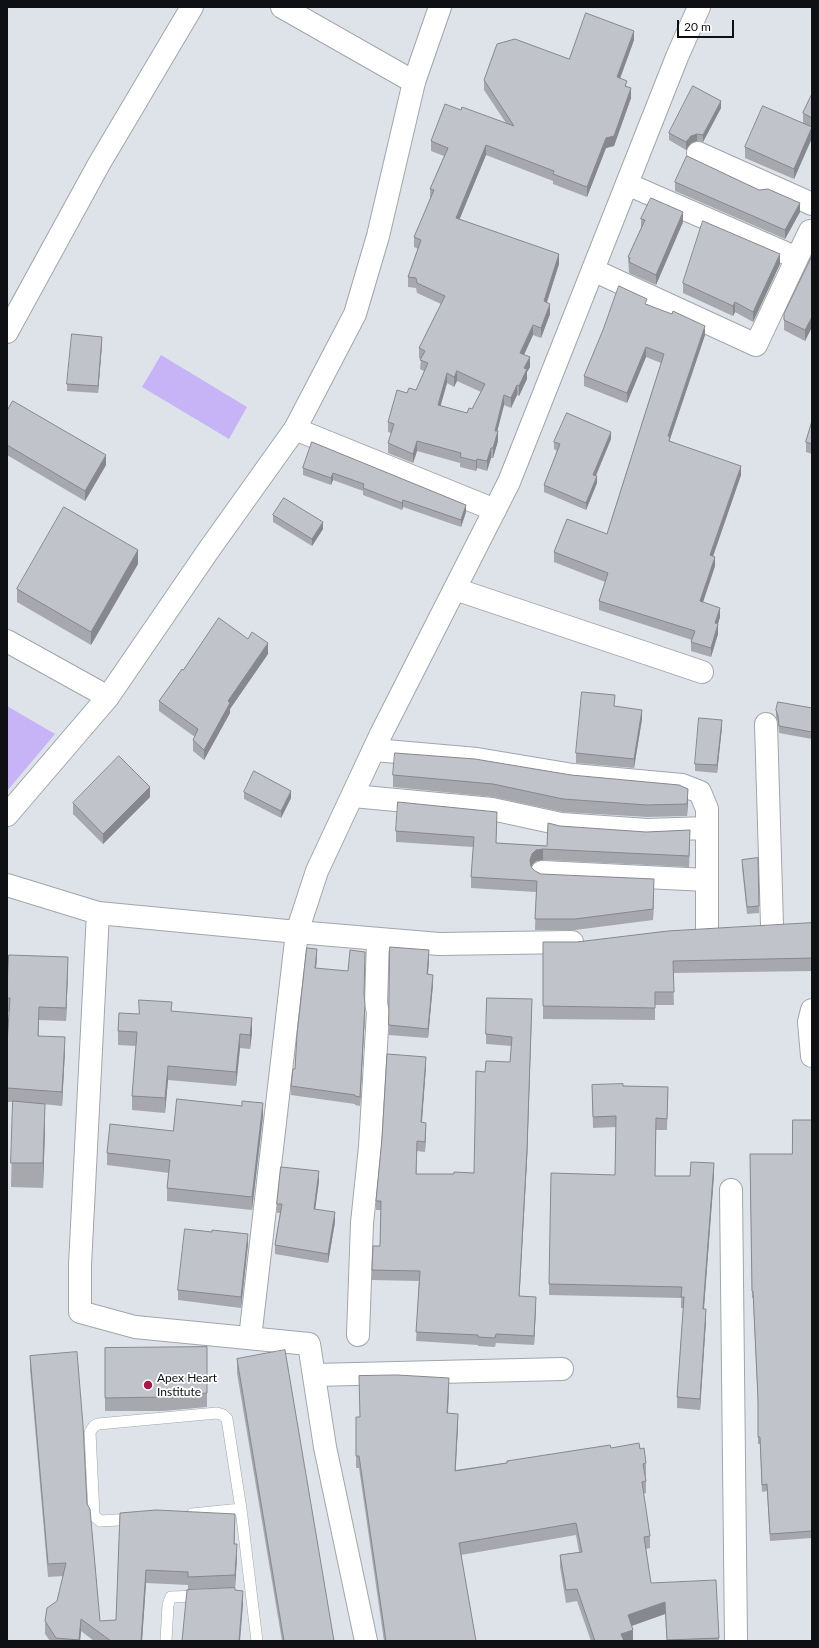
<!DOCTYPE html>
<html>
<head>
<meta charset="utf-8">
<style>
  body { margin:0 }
  #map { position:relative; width:819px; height:1648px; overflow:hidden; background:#dde3e9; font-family:Lato,sans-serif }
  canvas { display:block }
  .frame { position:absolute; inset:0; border:8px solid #0e1013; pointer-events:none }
  .scale { position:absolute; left:677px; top:20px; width:57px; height:18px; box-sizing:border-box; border:2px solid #0e1013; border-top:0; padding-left:5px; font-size:12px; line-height:14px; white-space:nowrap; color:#0e1013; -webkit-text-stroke:3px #fff; paint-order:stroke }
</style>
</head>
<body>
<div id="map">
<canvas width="819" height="1648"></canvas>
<div class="frame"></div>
<div class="scale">20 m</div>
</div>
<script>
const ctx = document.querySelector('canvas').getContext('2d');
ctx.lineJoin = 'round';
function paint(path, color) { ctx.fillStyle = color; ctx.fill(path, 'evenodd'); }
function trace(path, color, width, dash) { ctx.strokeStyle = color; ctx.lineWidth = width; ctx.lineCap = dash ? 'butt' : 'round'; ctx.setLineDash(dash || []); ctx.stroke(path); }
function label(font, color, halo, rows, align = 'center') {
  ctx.font = font + ' Lato,sans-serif'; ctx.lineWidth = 3.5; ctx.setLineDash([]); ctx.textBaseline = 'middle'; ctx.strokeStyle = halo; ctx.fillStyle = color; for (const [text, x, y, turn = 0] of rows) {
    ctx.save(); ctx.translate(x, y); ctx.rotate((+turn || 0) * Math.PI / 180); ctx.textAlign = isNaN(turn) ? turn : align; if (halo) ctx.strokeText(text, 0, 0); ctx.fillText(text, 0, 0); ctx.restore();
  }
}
const green = new Path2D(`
  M161,355L247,407L229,439L142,387Z
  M7,706L55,734L7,791Z`);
const lane = new Path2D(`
  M192,1514L241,1509L257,1641
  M135,1519L100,1521L94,1516L90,1432L94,1426L98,1424L217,1413L223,1415L227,1419L241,1509
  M166,1641L168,1605L171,1597L201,1596`);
const street = new Path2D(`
  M282,7L414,82
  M698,153L812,204
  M797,258L810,231
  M593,270L756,345L797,258L627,184
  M7,332L99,164L192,7
  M295,429L495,510
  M455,589L702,672
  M7,641L108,697
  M766,724L772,925
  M374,750L477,759L573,775L682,785L700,792L707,809V929
  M353,796L492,809L561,824L647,830L707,828
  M542,872L707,880
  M812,1010L809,1022L812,1056
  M731,1190L736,1641
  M358,1335L362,1223L370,1147L378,1012L376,1004L378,939
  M250,1338L297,932L439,944L572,942
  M314,1375L562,1369`);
const secondary = new Path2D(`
  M7,815L108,697L208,551L295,429L355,314L378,236L414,82L440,7
  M7,885L98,913L80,1265V1312L135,1327L309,1344L325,1447L366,1641
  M98,913L297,932L317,871L381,734L509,482L677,57L699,7`);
const wall = new Path2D(`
  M634,40L620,78L627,87L631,98L614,146L606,148L587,197L553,184V181L486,155L459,219L559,264L547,302L550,314L541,338L533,335L524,355L530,367L527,372V379L519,396L517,395L511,408L504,405L497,431L498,441L493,458H491L487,471L477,468L476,471L460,467V463L417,451L413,463L388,453V443L391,433L388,432V422L407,393L416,390L424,371L420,369L421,359L419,358V348L441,304L417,293L416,288L408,287V277L418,249L414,247V237L430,199V189L444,156L431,151V141L461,110L506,123L484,90V80L569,59ZM457,381L481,392L472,409L467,413L440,406L447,383L454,387Z
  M812,94V138L794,179L745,158V147L803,123V113Z
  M721,108L703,142L697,141L691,143L686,150L669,140V133Z
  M675,182L759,190L800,212L785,239L675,191Z
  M641,219L683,222L656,285L629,273L628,257L641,228Z
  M812,256V327L805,341L784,330V320Z
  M780,264L753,322L735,312L733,316L683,293V283Z
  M647,304L705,335L670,439V441L741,475L713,556L715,566L703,602L720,617L718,624V634L711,657L691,651V642L692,640L599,610V601L605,582L554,562V552L607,534L661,363L646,357L627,403L584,386V376Z
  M102,344L98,393L67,391V384Z
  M7,411L106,465L85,501L7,455Z
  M812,421V454L806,452V442Z
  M611,439L596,476L597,483L586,510L544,492V485L557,451L554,449V442Z
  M312,442L466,512L461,527L403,507L402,510L363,495V491L333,480L331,485L303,475V468Z
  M273,515L323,529L312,546L273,522Z
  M138,564L91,645L17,602V589Z
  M268,654L230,709V713L204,760L193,751V740L195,737L159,711V701L183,670Z
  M615,706L642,719L634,768L576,763V753Z
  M812,708V739L779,733L778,723L776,717V710Z
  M722,727L717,773L695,771V764Z
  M393,775H571L688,801L687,816L647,817L563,812L493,797L393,787Z
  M244,792L291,798L281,818L244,799Z
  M150,797L103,844L73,814V803Z
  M497,823L496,843L547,846L560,826L690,841L689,867L543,860L536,861L532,865L531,867L535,871L541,874L654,890L653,920L575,930H535L536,892L471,888V877L473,847L396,842V831Z
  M758,858L759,913L747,914L742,867V860Z
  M812,923V971L673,973L674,1005H655V1020L543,1019V942H577Z
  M390,947L429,960L428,974L433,984L428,1038L389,1035Z
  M317,958L316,968L364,996L365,1013L360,1106L355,1105V1104L291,1095V1086L295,1069Z
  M68,971L66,1021L39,1020L38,1036L65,1050L62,1106L42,1104L45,1129L43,1188L11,1187L13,1102H7V1044L9,1012H7V998Z
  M532,999L527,1160L519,1296L536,1306L534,1345L496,1343L495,1347L478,1346V1345L416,1341L419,1281L372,1280V1270L380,1246L381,1210H376V1201L382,1138L426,1066L422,1122L426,1132L425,1152L417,1151L416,1174H454L474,1173L485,1072L510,1062L512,1046L486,1044V1034Z
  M172,1011L252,1033L250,1049L240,1048L236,1086L168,1080L165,1113L132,1110V1096L136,1046L118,1045V1031L139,1014Z
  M592,1085L668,1087L667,1130H656L655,1176H690L714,1175L704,1309L706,1320L700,1410L677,1408V1397L683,1308H681V1298L549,1295V1284L615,1175L616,1127L593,1128Z
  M263,1116L252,1210L167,1201V1188L169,1173L107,1165V1153L173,1131Z
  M812,1120V1538L770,1541L767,1491L762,1492L760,1444H758V1406L753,1298H752L750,1154H792Z
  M319,1181L315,1209L335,1222L328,1263L275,1254V1245L280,1213H277V1204Z
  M248,1244L241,1308L178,1300V1290Z
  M207,1347V1407L163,1411H105V1348Z
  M30,1356L87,1504L100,1621L116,1620L120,1513L235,1526L234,1544L237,1557L235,1588L188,1589V1585L146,1583L142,1641H94L81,1631L80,1641H50L45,1634V1621L57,1601L63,1576L48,1577L30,1369Z
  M237,1359L334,1641H282L237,1373Z
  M449,1390L448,1413L458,1426L455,1470L611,1448L640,1449L646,1463V1475L645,1476L646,1481V1493L643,1494L650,1536V1548L646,1549L651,1583L719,1638V1641H667L665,1614L632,1626L633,1641H591L577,1601L566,1603L560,1567V1555L579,1552L576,1535L461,1555L476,1641H384L359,1468H356V1417H359Z`);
const shadedWall = new Path2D(`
  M634,31V40L617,87V77Z
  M631,88V98L614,146L606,148L587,197V187L606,138Z
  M721,101V108L703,142V135Z
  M812,127V138L794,179V169Z
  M697,134V141L691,143L686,150V142L691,136Z
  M486,145V155L456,228V218Z
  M800,203V212L785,239V230Z
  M683,212V222L656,285V275Z
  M559,254V264L544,311V301Z
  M780,254V264L753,322V312Z
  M735,302V312L733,316V306Z
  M550,304V314L541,338V328Z
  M812,317V327L805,341V330Z
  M533,325V335L520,363V353Z
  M705,326V335L670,439V446L668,436Z
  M102,337V344L98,393V386Z
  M646,347V357L627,403V393Z
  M530,357V367L527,372V379L519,396V386L524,368Z
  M457,371V381L454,387V377Z
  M447,373V383L438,415V405Z
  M517,385V395L511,408V398Z
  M504,395V405L495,440V431Z
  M498,431V441L493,458V448Z
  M611,432V439L593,482V475Z
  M417,441V451L413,463V454Z
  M491,448V458L487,471V461Z
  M106,455V465L85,501V491Z
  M477,459V468L476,471V461Z
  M741,466V475L710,565V555Z
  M333,473V480L331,485V478Z
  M597,476V483L586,510V503Z
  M403,500V507L402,510V503Z
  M466,505V512L461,527V520Z
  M323,522V529L312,546V539Z
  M138,550V564L91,645V632Z
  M715,557V566L700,611V601Z
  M720,608V617L715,633V623Z
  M718,624V634L711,657V648Z
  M268,643V654L230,709V713L204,760V750L228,701Z
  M642,710V719L634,768V759Z
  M722,720V727L717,773V765Z
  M150,787V797L103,844V834Z
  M688,789V801L687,816V804Z
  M291,791V798L281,818V811Z
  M543,849V860L536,861L532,865L530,871V860L532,854L536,850Z
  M654,879V890L653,920V909Z
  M317,949V958L315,977V968Z
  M429,950V960L427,984V974Z
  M68,957V971L66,1021V1008Z
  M433,975V984L428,1038V1029Z
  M365,1004V1013L360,1106V1097Z
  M39,1007V1020L38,1049V1036Z
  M532,1008L527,1160L519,1305V1296Z
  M252,1018V1033L250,1049V1035Z
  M240,1034V1048L236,1086V1072Z
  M65,1037V1050L62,1106V1092Z
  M426,1057V1066L421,1132V1122Z
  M168,1066V1080L165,1113V1098Z
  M263,1103V1116L252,1210V1197Z
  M45,1104V1129L43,1188V1163Z
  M426,1123V1132L425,1152V1142Z
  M417,1141V1151L416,1183V1174Z
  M714,1163V1175L703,1320V1309Z
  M319,1171V1181L314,1218V1209Z
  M335,1212V1222L328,1263V1254Z
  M248,1234V1244L241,1308V1297Z
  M536,1297V1306L534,1345V1336Z
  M706,1309V1320L700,1410V1399Z
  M449,1378V1390L447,1425V1413Z
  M458,1414V1426L455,1483V1471Z
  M235,1514V1526L234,1557V1544Z
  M237,1544V1557L235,1588V1575Z
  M146,1570V1583L142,1641H141Z
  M243,1591V1605L240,1641H239Z
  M665,1602V1614L628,1627V1615Z
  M81,1619V1631L80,1641H79Z
  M633,1630V1641H621V1634Z`);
const building = new Path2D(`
  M586,13L634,31L617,77L627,81L625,86L631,88L614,136L606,138L587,187L553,174L554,171L486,145L456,218L559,254L544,301L550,304L541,328L533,325L520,353L530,357L524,368L527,369L519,386L517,385L511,398L504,395L495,431H498L493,448H491L487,461L477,459L476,461L460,457L461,453L417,441L413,454L388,443L394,424L388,422L397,390L407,393L409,388L416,390L428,363L420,360L425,351L419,348L445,296L417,283L416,278L408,277L421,240L414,237L434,190L430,189L448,148L431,141L445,104L461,110L462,107L514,126L484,80L497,44L515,39L569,59ZM457,371L485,384L472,409L469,408L467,413L438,405L447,373L454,377Z
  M693,86L721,101L703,135L697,134L691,136L686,142L669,133Z
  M812,94V118L803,113Z
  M763,106L812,127L794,169L745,147Z
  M687,156L759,190L768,189L800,203L785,230L675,182Z
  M651,198L683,212L656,275L629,262L630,258L628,257L645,220L641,219Z
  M703,221L780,254L753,312L735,302L733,306L683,283Z
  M812,256V317L805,330L784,320V314Z
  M619,286L647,299L645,304L672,314L673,311L675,312L705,326L668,436L670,437L669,441L741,466L710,555L715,557L700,601L720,608L715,623L718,624L711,648L691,642L695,631L599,601L608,573L554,552L567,519L607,534L664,354L646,347L627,393L584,376L603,330Z
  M72,334L102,337L98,386L67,384Z
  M13,401L106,455L85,491L7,445V411Z
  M567,413L611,432L593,475L597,476L586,503L544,485L560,444L554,442Z
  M812,421V444L806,442Z
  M312,442L466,505L461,520L403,500L402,503L363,488L364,484L333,473L331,478L303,468Z
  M284,498L323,522L312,539L273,515Z
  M64,507L138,550L91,632L17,589Z
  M219,618L248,639L252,632L268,643L228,701L230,703L204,750L193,740L198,729L159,701L182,669L183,670Z
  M582,692L615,695L614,706L642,710L634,759L576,753Z
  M778,702L812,708V732L779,726L778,716L776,710Z
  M699,718L722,720L717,765L695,764Z
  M395,753L475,759L571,775L679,785L688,789L687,804L647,805L563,799L493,784L393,775Z
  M119,756L150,787L103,834L73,803Z
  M254,771L291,791L281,811L244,792Z
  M398,802L497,812L496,843L547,846L548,823L560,826L646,832L690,830L689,856L543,849L536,850L532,854L530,860L531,867L535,871L541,874L654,879L653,909L575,919H535L537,881L471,877L474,837L396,831Z
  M758,858L759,906L747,907L742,860Z
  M812,923V958L673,961L674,992H655V1008L543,1006V942H577L668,931Z
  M390,947L429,950L427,974L433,975L428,1029L389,1025Z
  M307,948L317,949L315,968L348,971L350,950L365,952L364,995L365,1004L360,1097L355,1096V1095L291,1086L293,1069H295L297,1035Z
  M9,955L68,957L66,1008L39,1007L38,1036L65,1037L62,1092L7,1088V1044L10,998H7Z
  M487,998L532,999L527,1150L519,1296L536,1297L534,1336L496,1334L495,1338L478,1337V1335L416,1332L420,1271L372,1270L373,1246H380L381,1201H376L382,1138L387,1054L426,1057L421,1122L426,1123L425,1142L417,1141L416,1174H454V1172L474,1173L476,1071L485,1072L486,1061L510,1062L512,1037L486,1034Z
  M139,1000L172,1002L171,1011L252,1018L250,1035L240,1034L236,1072L168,1066L165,1098L132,1096L137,1032L118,1031L119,1013L139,1014Z
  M623,1084V1086L668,1087L667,1119L656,1118L655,1176H690L691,1162L714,1163L703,1309H706L700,1399L677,1397L684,1297H681L682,1287L549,1284L551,1173L615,1175L616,1116L593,1117L592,1085Z
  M177,1099L242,1106V1101L263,1103L252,1197L167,1188L170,1160L107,1153L110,1124L173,1131Z
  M13,1101L45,1104L43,1163H11Z
  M793,1120H812V1531L770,1534L767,1484L762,1485L760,1437H758V1399L753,1291H752L750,1154H792Z
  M281,1167L319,1171L314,1209L335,1212L328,1254L275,1245L282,1204H277Z
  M185,1229L212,1232V1230L248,1234L241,1297L178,1290Z
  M207,1347V1393L163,1397L105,1398V1348Z
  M285,1350L334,1641H284L237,1359Z
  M77,1352L83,1425L87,1504L90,1509L100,1621L116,1620L120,1513L156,1510L235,1514L234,1544H237L235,1575L188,1577V1572L146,1570L141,1641H111L81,1619L79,1640L56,1638L45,1621L47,1608L57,1601L66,1563L48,1564L30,1356Z
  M397,1375L449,1378L447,1413L458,1414L455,1471L507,1463V1461L610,1445L611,1448L639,1443L640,1449L644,1448L646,1463L643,1464L646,1481L642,1482L650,1536L644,1537L651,1583L716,1580L719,1638L667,1640L665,1602L628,1615L633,1630L621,1634L624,1641H595L577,1589L566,1590L560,1555L582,1552L576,1523L459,1543L476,1641H386L359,1456H356V1417H360L359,1376Z
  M235,1588V1590L243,1591L239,1641H182L187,1590Z`);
const markers = [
  [148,1385,5,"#ab1748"]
];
const poiNames = [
  ["Apex Heart",157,1378],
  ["Institute",157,1392]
];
paint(green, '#c7b4f7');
trace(lane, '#a1a6ac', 12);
trace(street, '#a1a6ac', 24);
trace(secondary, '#a1a6ac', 24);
trace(lane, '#fff', 11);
trace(street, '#fff', 22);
trace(secondary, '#fff', 22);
paint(wall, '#a6a8ae');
paint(shadedWall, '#87888d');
paint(building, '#c1c3ca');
trace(building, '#87888d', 1);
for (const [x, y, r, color] of markers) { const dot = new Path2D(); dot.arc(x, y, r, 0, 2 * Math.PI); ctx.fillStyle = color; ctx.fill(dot); trace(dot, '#fff', 1.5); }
label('12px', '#0e1013', '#fff', poiNames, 'left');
</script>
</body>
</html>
